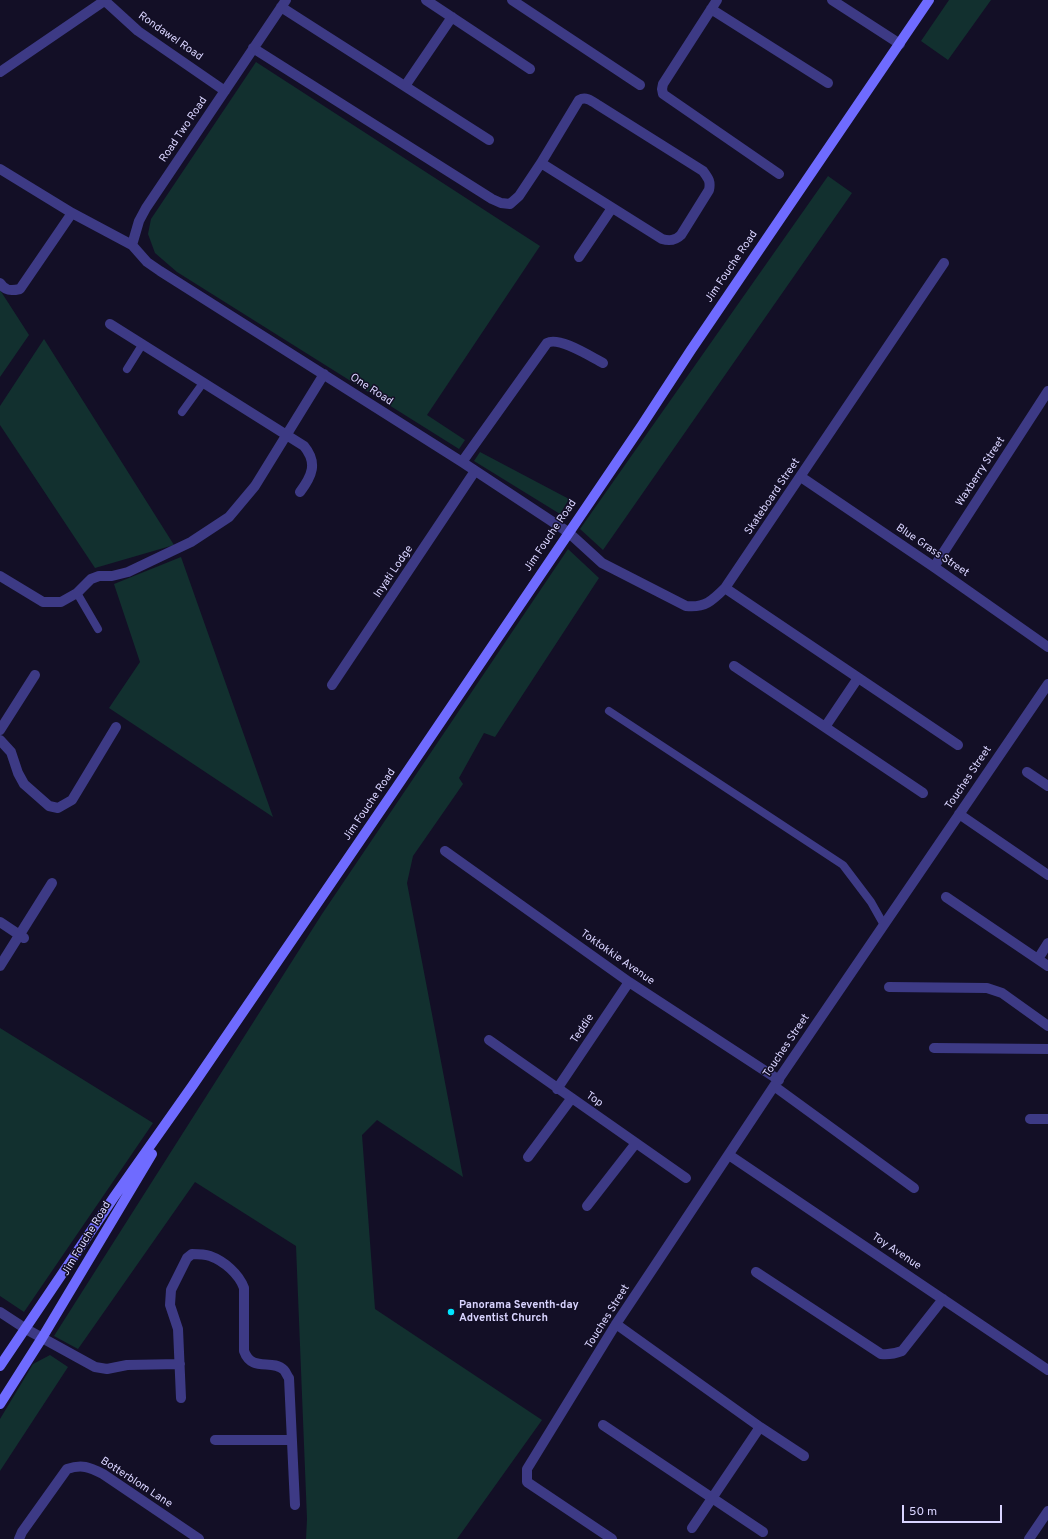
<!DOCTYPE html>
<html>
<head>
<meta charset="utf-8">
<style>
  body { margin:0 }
  #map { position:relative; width:1048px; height:1539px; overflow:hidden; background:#130f26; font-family:Overpass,sans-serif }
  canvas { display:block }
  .scale { position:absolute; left:902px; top:1505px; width:100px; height:18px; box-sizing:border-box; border:2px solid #d9d4ff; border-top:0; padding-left:5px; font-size:12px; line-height:14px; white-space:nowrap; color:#d9d4ff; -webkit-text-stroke:3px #130f26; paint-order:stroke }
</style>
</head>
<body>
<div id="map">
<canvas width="1048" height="1539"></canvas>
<div class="scale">50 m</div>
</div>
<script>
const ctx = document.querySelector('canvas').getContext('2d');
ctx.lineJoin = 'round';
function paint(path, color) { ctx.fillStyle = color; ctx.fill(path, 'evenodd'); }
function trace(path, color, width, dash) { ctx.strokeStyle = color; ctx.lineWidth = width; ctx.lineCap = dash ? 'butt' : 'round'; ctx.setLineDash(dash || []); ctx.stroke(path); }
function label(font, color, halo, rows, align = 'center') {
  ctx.font = font + ' Overpass,sans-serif'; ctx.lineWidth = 3; ctx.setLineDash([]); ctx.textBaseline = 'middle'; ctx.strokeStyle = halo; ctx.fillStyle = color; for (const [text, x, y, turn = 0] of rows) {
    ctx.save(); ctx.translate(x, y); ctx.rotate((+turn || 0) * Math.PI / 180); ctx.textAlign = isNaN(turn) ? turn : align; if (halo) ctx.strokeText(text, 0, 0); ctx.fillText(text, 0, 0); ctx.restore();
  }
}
const green = new Path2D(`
  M949,0H991L948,60L921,41Z
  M256,62L540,246L427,415L465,440L459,449L177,272L155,253L148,234L151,219Z
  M828,176L852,193L603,550L580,529Z
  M0,290L29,335L0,377Z
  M44,339L174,545L95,568L0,425V406Z
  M480,452L569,499L560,514L474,461Z
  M568,549L599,578L495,737L484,733L459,778L463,784L413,856L407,883L463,1177L377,1120L362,1135L375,1309L542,1420L457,1539H306L307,1519L296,1246L195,1182L78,1349L54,1336L322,914Z
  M181,557L273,817L109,708L140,662L114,584Z
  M0,1028L153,1123L24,1312L0,1296Z
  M50,1355L68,1367L0,1471V1419L33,1364Z`);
const lane = new Path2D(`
  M127,369L142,345
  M182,412L203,383
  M77,593L98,629
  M609,711L843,865L871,902L884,925`);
const street = new Path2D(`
  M104,0L138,31L225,91
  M286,0L146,208L139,221L132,245L147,262L160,271L462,462L568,532L602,563L686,606C705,608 712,601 725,588L944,263
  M426,0L530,69
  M512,0L640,85
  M717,0L663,84L662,89L663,94L779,174
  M832,0L900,44
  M281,7L489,140
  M711,9L828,83
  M253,48L492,199L501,203L510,204L519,196L541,163L579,100C586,96 592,101 598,105L703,171C708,178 711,181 709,190L681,235C675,241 669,241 662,239L541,163
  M0,72L104,1
  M405,86L452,17
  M0,169L72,213L132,245
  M579,257L612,208
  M0,283C5,291 11,291 20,289L72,213
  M110,324L304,446C318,463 312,476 300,492
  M462,462L547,343C559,336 591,357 603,363
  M801,477L934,567L1048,647
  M934,567L1048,391
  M0,576L43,602H61L77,593L91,579L99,576H112L128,572L191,542L229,517L255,486L324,374
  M725,588L958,745
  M734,666L923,793
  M332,685L475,471
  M825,727L858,678
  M0,730L35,675
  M0,740L11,752L18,773L24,784L49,806L58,808L72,800L116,727
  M1027,772L1048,786
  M959,814L1048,875
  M445,851L629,982L779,1080
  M946,897L1048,966
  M0,922L24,938
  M1038,959L1048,943
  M0,966L52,883
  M889,987L987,988L1002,993L1048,1026
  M489,1040L686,1178
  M934,1048L1048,1049
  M774,1086L914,1188
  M557,1089L629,982
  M1030,1119H1048
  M729,1155L1048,1370
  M528,1157L571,1099
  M587,1206L636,1143
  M756,1272L881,1354C889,1355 894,1354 902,1351L943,1299
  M0,1312L26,1329L95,1367L107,1369L127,1365L180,1364
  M616,1324L760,1427L804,1456
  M181,1398L178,1329L170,1305L171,1290L187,1258L192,1254C198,1254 204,1254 210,1256C224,1261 239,1274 244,1288V1351C252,1373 272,1358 284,1370C286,1372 287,1376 289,1378L295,1505
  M603,1425L763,1532
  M215,1440H292
  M692,1528L760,1427
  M19,1539L22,1532L67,1469C82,1464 89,1467 103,1474L199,1539
  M612,1539L527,1482V1469L616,1324L656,1264L774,1086L1048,684
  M1029,1539L1048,1511`);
const secondary = new Path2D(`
  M0,1366L114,1197L193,1085L396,788L642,425L691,350L929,0
  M0,1404L42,1338L152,1154`);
const markers = [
  [451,1312,4,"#00e5ff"]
];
const streetNames = [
  ["Rondawel Road",170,37,35],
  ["Road Two Road",184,130,-56],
  ["Jim Fouche Road",732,267,-56],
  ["One Road",371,390,33],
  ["Waxberry Street",981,472,-57],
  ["Skateboard Street",773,497,-56],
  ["Jim Fouche Road",551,536,-56],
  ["Blue Grass Street",932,551,34],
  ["Inyati Lodge",394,572,-56],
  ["Touches Street",969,778,-56],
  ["Jim Fouche Road",370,805,-56],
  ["Toktokkie Avenue",617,958,35],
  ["Teddie",583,1029,-56],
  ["Touches Street",787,1046,-56],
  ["Top",594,1100,35],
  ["Jim Fouche Road",87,1239,-59],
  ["Toy Avenue",896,1252,34],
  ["Touches Street",608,1317,-58],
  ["Botterblom Lane",136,1483,33]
];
const poiNames = [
  ["Panorama Seventh-day",459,1306],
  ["Adventist Church",459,1319]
];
paint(green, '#12302f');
trace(lane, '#3d3a85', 8);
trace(street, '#3d3a85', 10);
trace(secondary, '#6f6bff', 10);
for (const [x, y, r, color] of markers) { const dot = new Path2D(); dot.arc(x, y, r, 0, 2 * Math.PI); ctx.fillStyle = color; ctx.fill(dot); trace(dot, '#130f26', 1.5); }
label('11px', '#d9d4ff', '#130f26', streetNames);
label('bold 11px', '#d9d4ff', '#130f26', poiNames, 'left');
</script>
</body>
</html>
